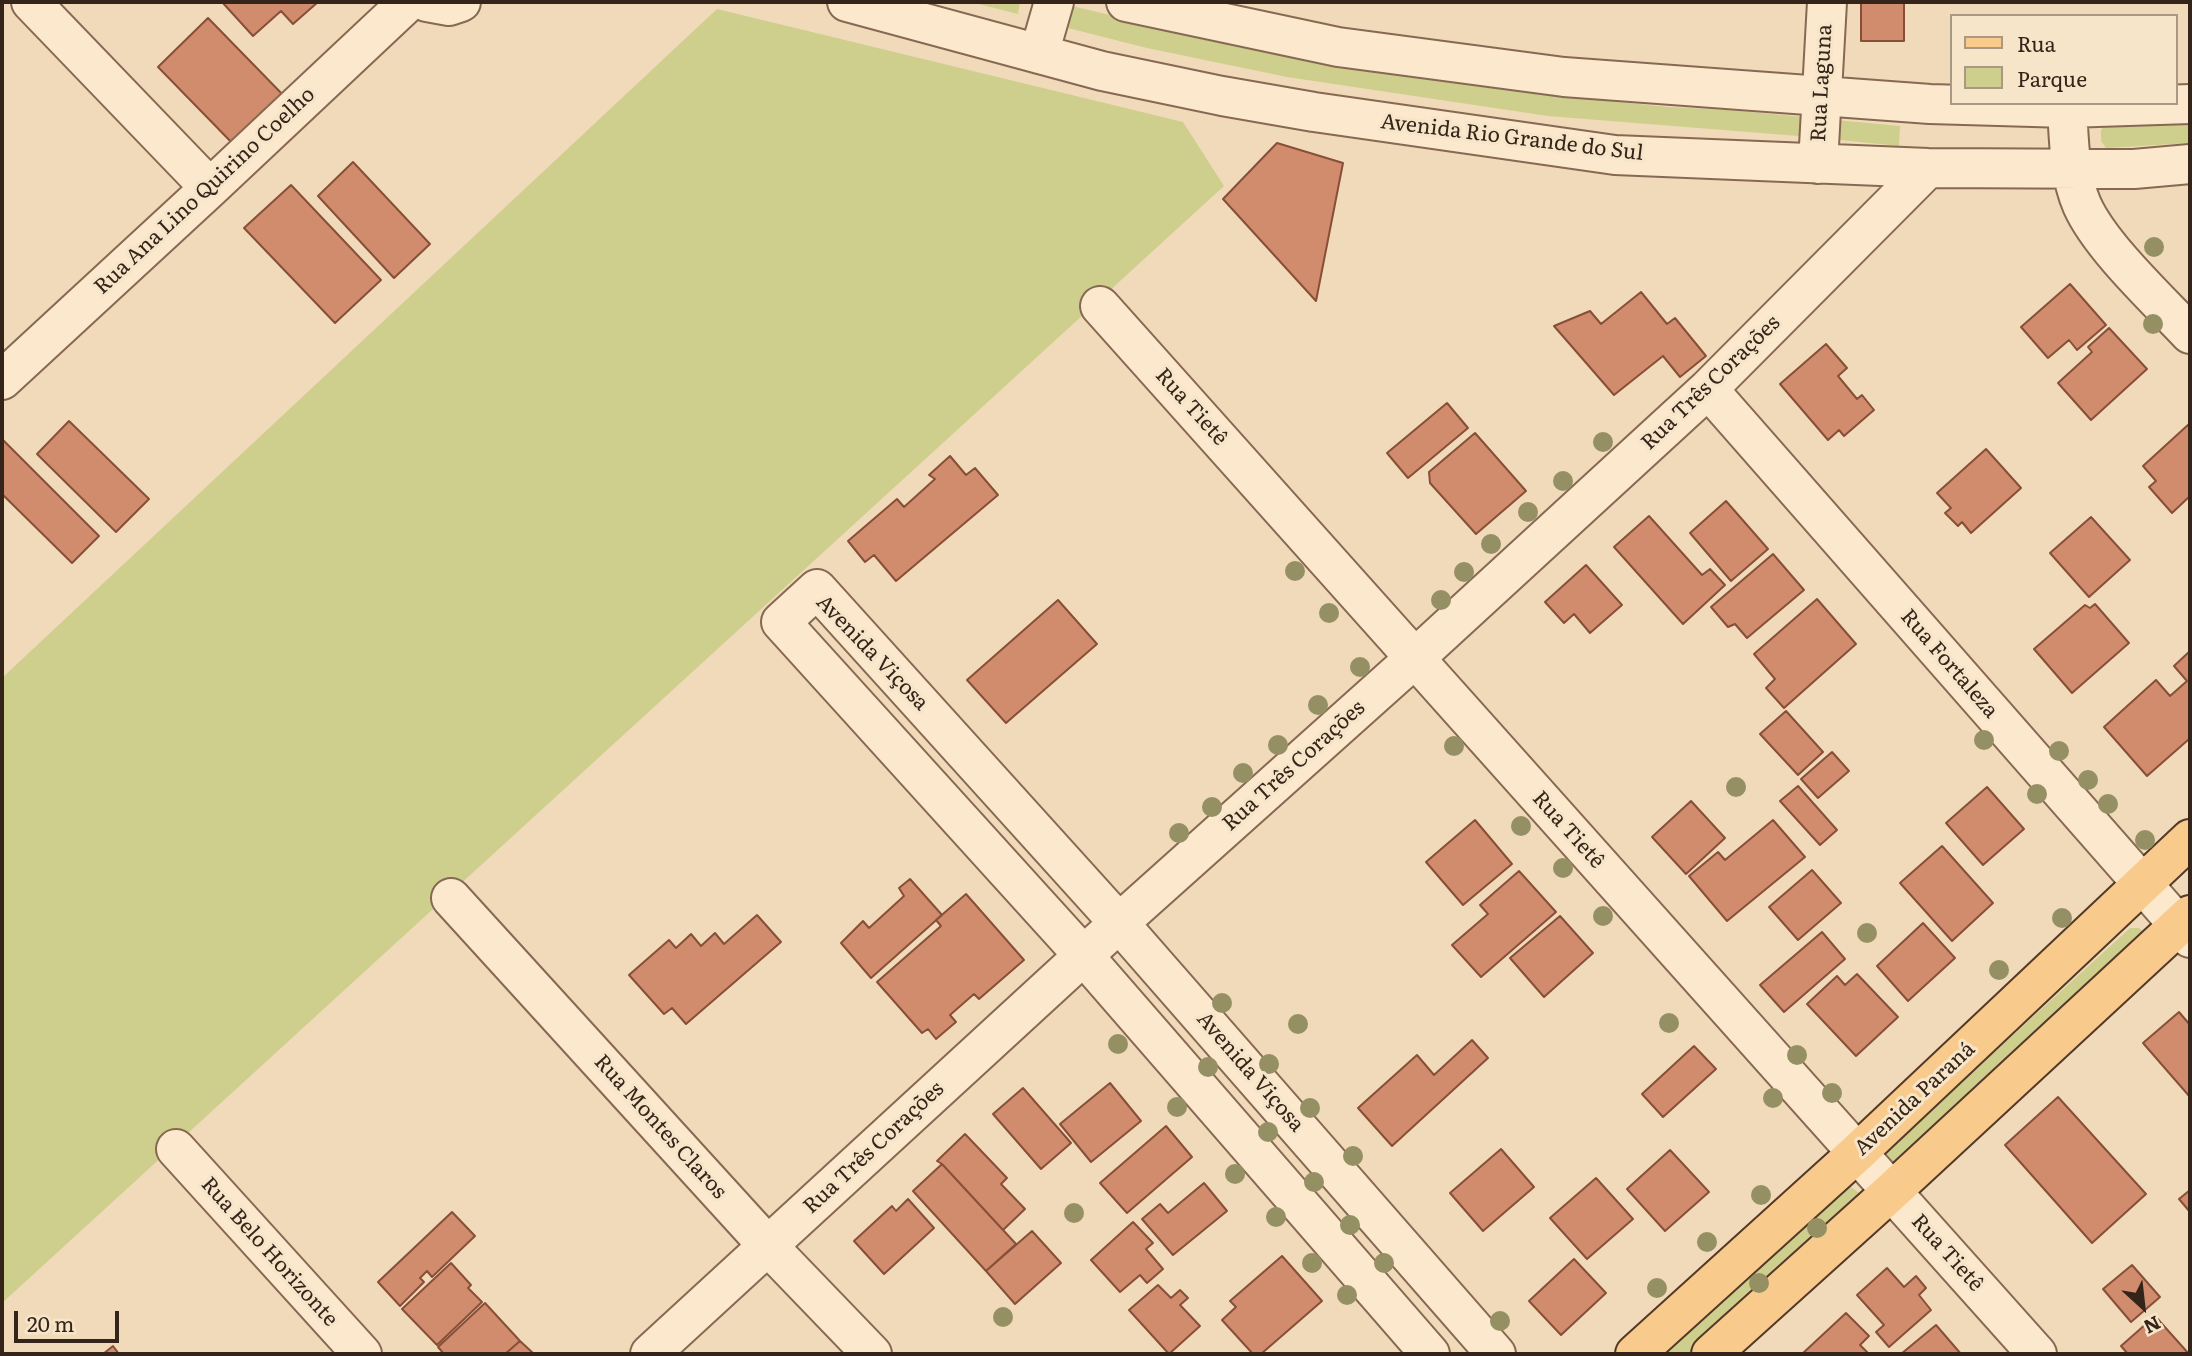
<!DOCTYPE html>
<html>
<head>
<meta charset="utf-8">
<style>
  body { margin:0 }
  #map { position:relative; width:2192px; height:1356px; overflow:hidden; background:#f0dab9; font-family:Literata,serif }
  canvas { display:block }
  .frame { position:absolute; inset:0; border:4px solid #352419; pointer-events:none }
  .legend { position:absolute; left:1950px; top:14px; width:228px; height:91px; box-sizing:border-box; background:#f7e5c9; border:2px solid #a99883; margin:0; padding:9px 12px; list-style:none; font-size:21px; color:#352419 }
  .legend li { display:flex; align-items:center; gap:14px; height:35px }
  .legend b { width:35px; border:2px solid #a99883 }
  .north { position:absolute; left:2108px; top:1272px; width:70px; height:70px; -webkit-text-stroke:5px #f7e5c9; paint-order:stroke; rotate:153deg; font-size:19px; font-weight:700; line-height:28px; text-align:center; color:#352419 }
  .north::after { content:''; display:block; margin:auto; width:24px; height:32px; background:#352419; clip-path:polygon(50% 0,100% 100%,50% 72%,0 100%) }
  .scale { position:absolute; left:14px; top:1311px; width:105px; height:32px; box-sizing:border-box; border:4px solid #352419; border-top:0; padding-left:9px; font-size:21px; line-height:24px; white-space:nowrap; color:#352419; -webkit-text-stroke:5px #f7e5c9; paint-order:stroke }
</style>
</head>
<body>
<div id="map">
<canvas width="2192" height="1356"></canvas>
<div class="frame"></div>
<ul class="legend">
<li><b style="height:9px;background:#f8cb8d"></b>Rua</li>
<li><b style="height:19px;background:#cece8d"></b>Parque</li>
</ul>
<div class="north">N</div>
<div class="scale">20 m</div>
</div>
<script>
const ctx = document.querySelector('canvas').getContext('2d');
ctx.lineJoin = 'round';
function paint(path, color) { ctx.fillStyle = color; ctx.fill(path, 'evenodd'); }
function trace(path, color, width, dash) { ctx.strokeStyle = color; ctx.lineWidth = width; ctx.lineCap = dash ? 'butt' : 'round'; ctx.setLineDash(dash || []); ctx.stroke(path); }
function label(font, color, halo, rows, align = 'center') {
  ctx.font = font + ' Literata,serif'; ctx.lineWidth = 6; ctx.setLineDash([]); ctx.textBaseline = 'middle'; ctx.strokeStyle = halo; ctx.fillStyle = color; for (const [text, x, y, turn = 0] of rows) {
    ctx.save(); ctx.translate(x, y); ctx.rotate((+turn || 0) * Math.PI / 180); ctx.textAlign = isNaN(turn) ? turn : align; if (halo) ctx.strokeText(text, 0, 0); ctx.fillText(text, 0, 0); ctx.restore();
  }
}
const green = new Path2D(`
  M971,2H1020L1018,14Z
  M1072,6L1152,25L1552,95L1668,107L1729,110L1900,126L1899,146L1811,137L1548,116L1287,77L1147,48L1068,28Z
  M717,9L1183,122L1224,186L2,1303V678Z
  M2190,120V143L2106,148L2101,141V130L2106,124Z
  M2130,928H2139L2146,934L1891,1166L1885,1160L1884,1153Z
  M1844,1187H1851L1859,1193L1858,1204L1693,1354H1662Z`);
const building = new Path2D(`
  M222,2H318L293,24L281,11L253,36Z
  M1861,2H1904V41H1861Z
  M208,18L287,99L237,148L158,67Z
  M1277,143L1343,163L1316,301L1223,199Z
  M353,162L430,244L394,278L318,196Z
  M291,185L381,280L335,323L244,228Z
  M2070,284L2106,325L2077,350L2069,340L2048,358L2021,327Z
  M1641,292L1667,324L1675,318L1706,356L1680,377L1663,356L1614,395L1554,326L1590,311L1601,324Z
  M2109,328L2147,369L2091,420L2058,383L2092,352L2088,347Z
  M1826,344L1847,368L1838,376L1857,399L1862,395L1874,410L1844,436L1839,430L1828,440L1780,384Z
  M1447,403L1468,428L1408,478L1387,453Z
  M69,421L149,499L116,532L37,454Z
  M2189,424L2190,496L2172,513L2149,487L2156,481L2143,466Z
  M1475,433L1526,491L1476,534L1430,483L1429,472Z
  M2,439L99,536L72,563L2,494Z
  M1986,449L2021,488L1971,533L1962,522L1958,526L1945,513L1951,508L1937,493Z
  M950,456L966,475L975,468L998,495L896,581L874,555L865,562L848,541L897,499L904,507L935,479L929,475Z
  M1726,501L1768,549L1731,581L1690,533Z
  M1649,516L1702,575L1710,569L1725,585L1683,624L1614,547Z
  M2091,517L2130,560L2089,597L2050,553Z
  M1773,554L1804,590L1747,638L1735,624L1728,627L1711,607Z
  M1586,565L1622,605L1590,633L1574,614L1564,623L1545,602Z
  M1817,599L1856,644L1784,708L1766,688L1775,679L1754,654Z
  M1058,600L1097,644L1006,723L967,680Z
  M2095,604L2129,643L2072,693L2034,649L2085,605L2090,608Z
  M2190,651V742L2188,740L2147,776L2104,727L2156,680L2170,696L2187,681L2174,666Z
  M1786,711L1823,752L1798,775L1760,734Z
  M1832,752L1849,771L1818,798L1801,779Z
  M1798,786L1837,830L1820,845L1780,801Z
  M1987,787L2024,829L1983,865L1946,823Z
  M1691,801L1725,838L1686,874L1652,837Z
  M1475,820L1512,864L1463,905L1426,862Z
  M1773,820L1805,857L1727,921L1689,876L1718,852L1725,860Z
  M1942,846L1993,903L1952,941L1900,883Z
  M1812,870L1841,903L1798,940L1769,907Z
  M1519,871L1556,912L1481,977L1452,945L1488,914L1480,905Z
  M910,879L942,915L871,978L841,943L863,921L869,928L904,896L899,888Z
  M966,894L1024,960L979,999L974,994L950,1015L956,1022L936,1039L928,1029L922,1033L877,982L941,926L936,920Z
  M757,915L781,942L686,1024L672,1008L664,1014L629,975L669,940L676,948L691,934L701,946L715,933L724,944Z
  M1560,916L1593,953L1544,997L1510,958Z
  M1923,923L1955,958L1908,1001L1877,966Z
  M1822,932L1845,959L1784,1012L1760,985Z
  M1857,974L1898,1017L1856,1056L1807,1004L1837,976L1845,985Z
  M2179,1012L2190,1025V1097L2143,1043Z
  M1472,1040L1488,1058L1392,1146L1358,1108L1417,1055L1434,1075Z
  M1694,1046L1716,1069L1663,1117L1642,1094Z
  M1110,1083L1141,1121L1091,1162L1060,1124Z
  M1023,1088L1071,1143L1041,1169L993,1114Z
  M2058,1097L2146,1194L2092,1243L2005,1145Z
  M1166,1126L1192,1157L1127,1213L1100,1183Z
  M965,1134L1007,1178L1001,1184L1025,1209L1003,1230L942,1164L937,1161Z
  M1501,1149L1534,1187L1483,1231L1450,1193Z
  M1670,1150L1709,1192L1665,1231L1627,1189Z
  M942,1164L1016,1244L986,1271L913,1191Z
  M1596,1178L1633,1219L1587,1259L1550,1218Z
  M1204,1183L1227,1211L1173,1255L1142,1219L1160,1204L1168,1213Z
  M2190,1190V1212L2179,1199Z
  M908,1199L934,1228L884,1274L854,1241L892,1206L896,1211Z
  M452,1212L475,1236L432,1277L427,1271L420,1278L424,1282L400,1306L378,1282Z
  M1133,1222L1153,1243L1146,1249L1163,1269L1147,1283L1140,1275L1120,1292L1091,1260Z
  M1032,1231L1061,1263L1015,1304L986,1271Z
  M1282,1256L1322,1301L1261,1354H1253L1222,1320L1236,1307L1230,1301Z
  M1574,1259L1606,1293L1561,1335L1529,1301Z
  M451,1263L471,1285L468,1288L482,1302L437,1345L402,1309Z
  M2132,1265L2160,1297L2131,1322L2103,1289Z
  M1887,1268L1904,1287L1916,1276L1926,1288L1919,1295L1931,1310L1889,1347L1876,1332L1884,1325L1857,1295Z
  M1158,1285L1171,1298L1180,1290L1188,1298L1180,1305L1200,1326L1169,1354L1129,1310Z
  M485,1303L520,1341L505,1354H444L438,1347Z
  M1846,1313L1869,1336L1860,1345L1869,1354H1802Z
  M2155,1316L2189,1354H2128L2121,1346Z
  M1936,1325L1961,1354H1901Z
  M520,1341L534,1354H505Z
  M113,1346L119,1354H103Z`);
const minor = new Path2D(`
  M31,2L210,188
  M427,2L449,6L461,2
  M847,2L1102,71L1222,96L1314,112L1615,155L1928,168L2134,169L2190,164
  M1126,2L1338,47L1564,77L1930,104L2067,108L2190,104
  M1039,54L1054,2
  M2067,108C2069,140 2069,175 2082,205C2100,246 2158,300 2190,334
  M1818,164L1827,2
  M1100,306L2037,1354
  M2,380L210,188L408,2
  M1708,389L2190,938
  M451,898L768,1246L872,1354
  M176,1149L362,1354
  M650,1354L1119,923L1415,658L1708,389L1928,168
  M1430,1354L1083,955L781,622L817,589L1119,923L1496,1354`);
const major = new Path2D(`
  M1635,1354L1857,1153L2190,839
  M1711,1354L1892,1191L2190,915`);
const trees = [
  [2154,247],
  [2153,324],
  [1603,442],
  [1563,481],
  [1528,512],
  [1491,544],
  [1295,571],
  [1464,572],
  [1441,600],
  [1329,613],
  [1360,667],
  [1318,705],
  [1984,740],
  [1278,745],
  [1454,746],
  [2059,751],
  [1243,773],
  [2088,780],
  [1736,787],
  [2037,794],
  [2108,804],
  [1212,807],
  [1521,826],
  [1179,833],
  [2145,840],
  [1563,868],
  [1603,916],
  [2062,918],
  [1867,933],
  [1999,970],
  [1222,1003],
  [1669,1023],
  [1298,1024],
  [1118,1044],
  [1797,1055],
  [1269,1064],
  [1208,1067],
  [1832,1093],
  [1773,1098],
  [1177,1107],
  [1310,1108],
  [1268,1132],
  [1353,1156],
  [1235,1174],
  [1314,1182],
  [1761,1195],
  [1074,1213],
  [1276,1217],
  [1350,1225],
  [1817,1228],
  [1707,1242],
  [1312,1263],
  [1384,1263],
  [1759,1283],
  [1657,1288],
  [1347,1295],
  [1003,1317],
  [1500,1321]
];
const streetNames = [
  ["Rua Laguna",1822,83,-87],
  ["Avenida Rio Grande do Sul",1512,138,7],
  ["Rua Ana Lino Quirino Coelho",205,191,-43],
  ["Rua Três Corações",1711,383,-44],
  ["Rua Tietê",1191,407,48],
  ["Avenida Viçosa",872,653,46],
  ["Rua Fortaleza",1949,664,49],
  ["Rua Três Corações",1294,766,-42],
  ["Rua Tietê",1568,830,48],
  ["Avenida Viçosa",1250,1072,49],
  ["Avenida Paraná",1915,1099,-43],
  ["Rua Montes Claros",660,1127,48],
  ["Rua Três Corações",874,1148,-43],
  ["Rua Belo Horizonte",269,1252,48],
  ["Rua Tietê",1947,1253,48]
];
paint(green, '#cece8d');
paint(building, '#d18b6d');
trace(building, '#884f38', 2);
trace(minor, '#876953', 42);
trace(major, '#543828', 42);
trace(minor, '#fbe8cd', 38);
trace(major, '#f8cb8d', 38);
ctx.fillStyle = '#959064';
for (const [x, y] of trees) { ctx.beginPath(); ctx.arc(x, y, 10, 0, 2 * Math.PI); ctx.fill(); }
label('21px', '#352419', '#f7e5c9', streetNames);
</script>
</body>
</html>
